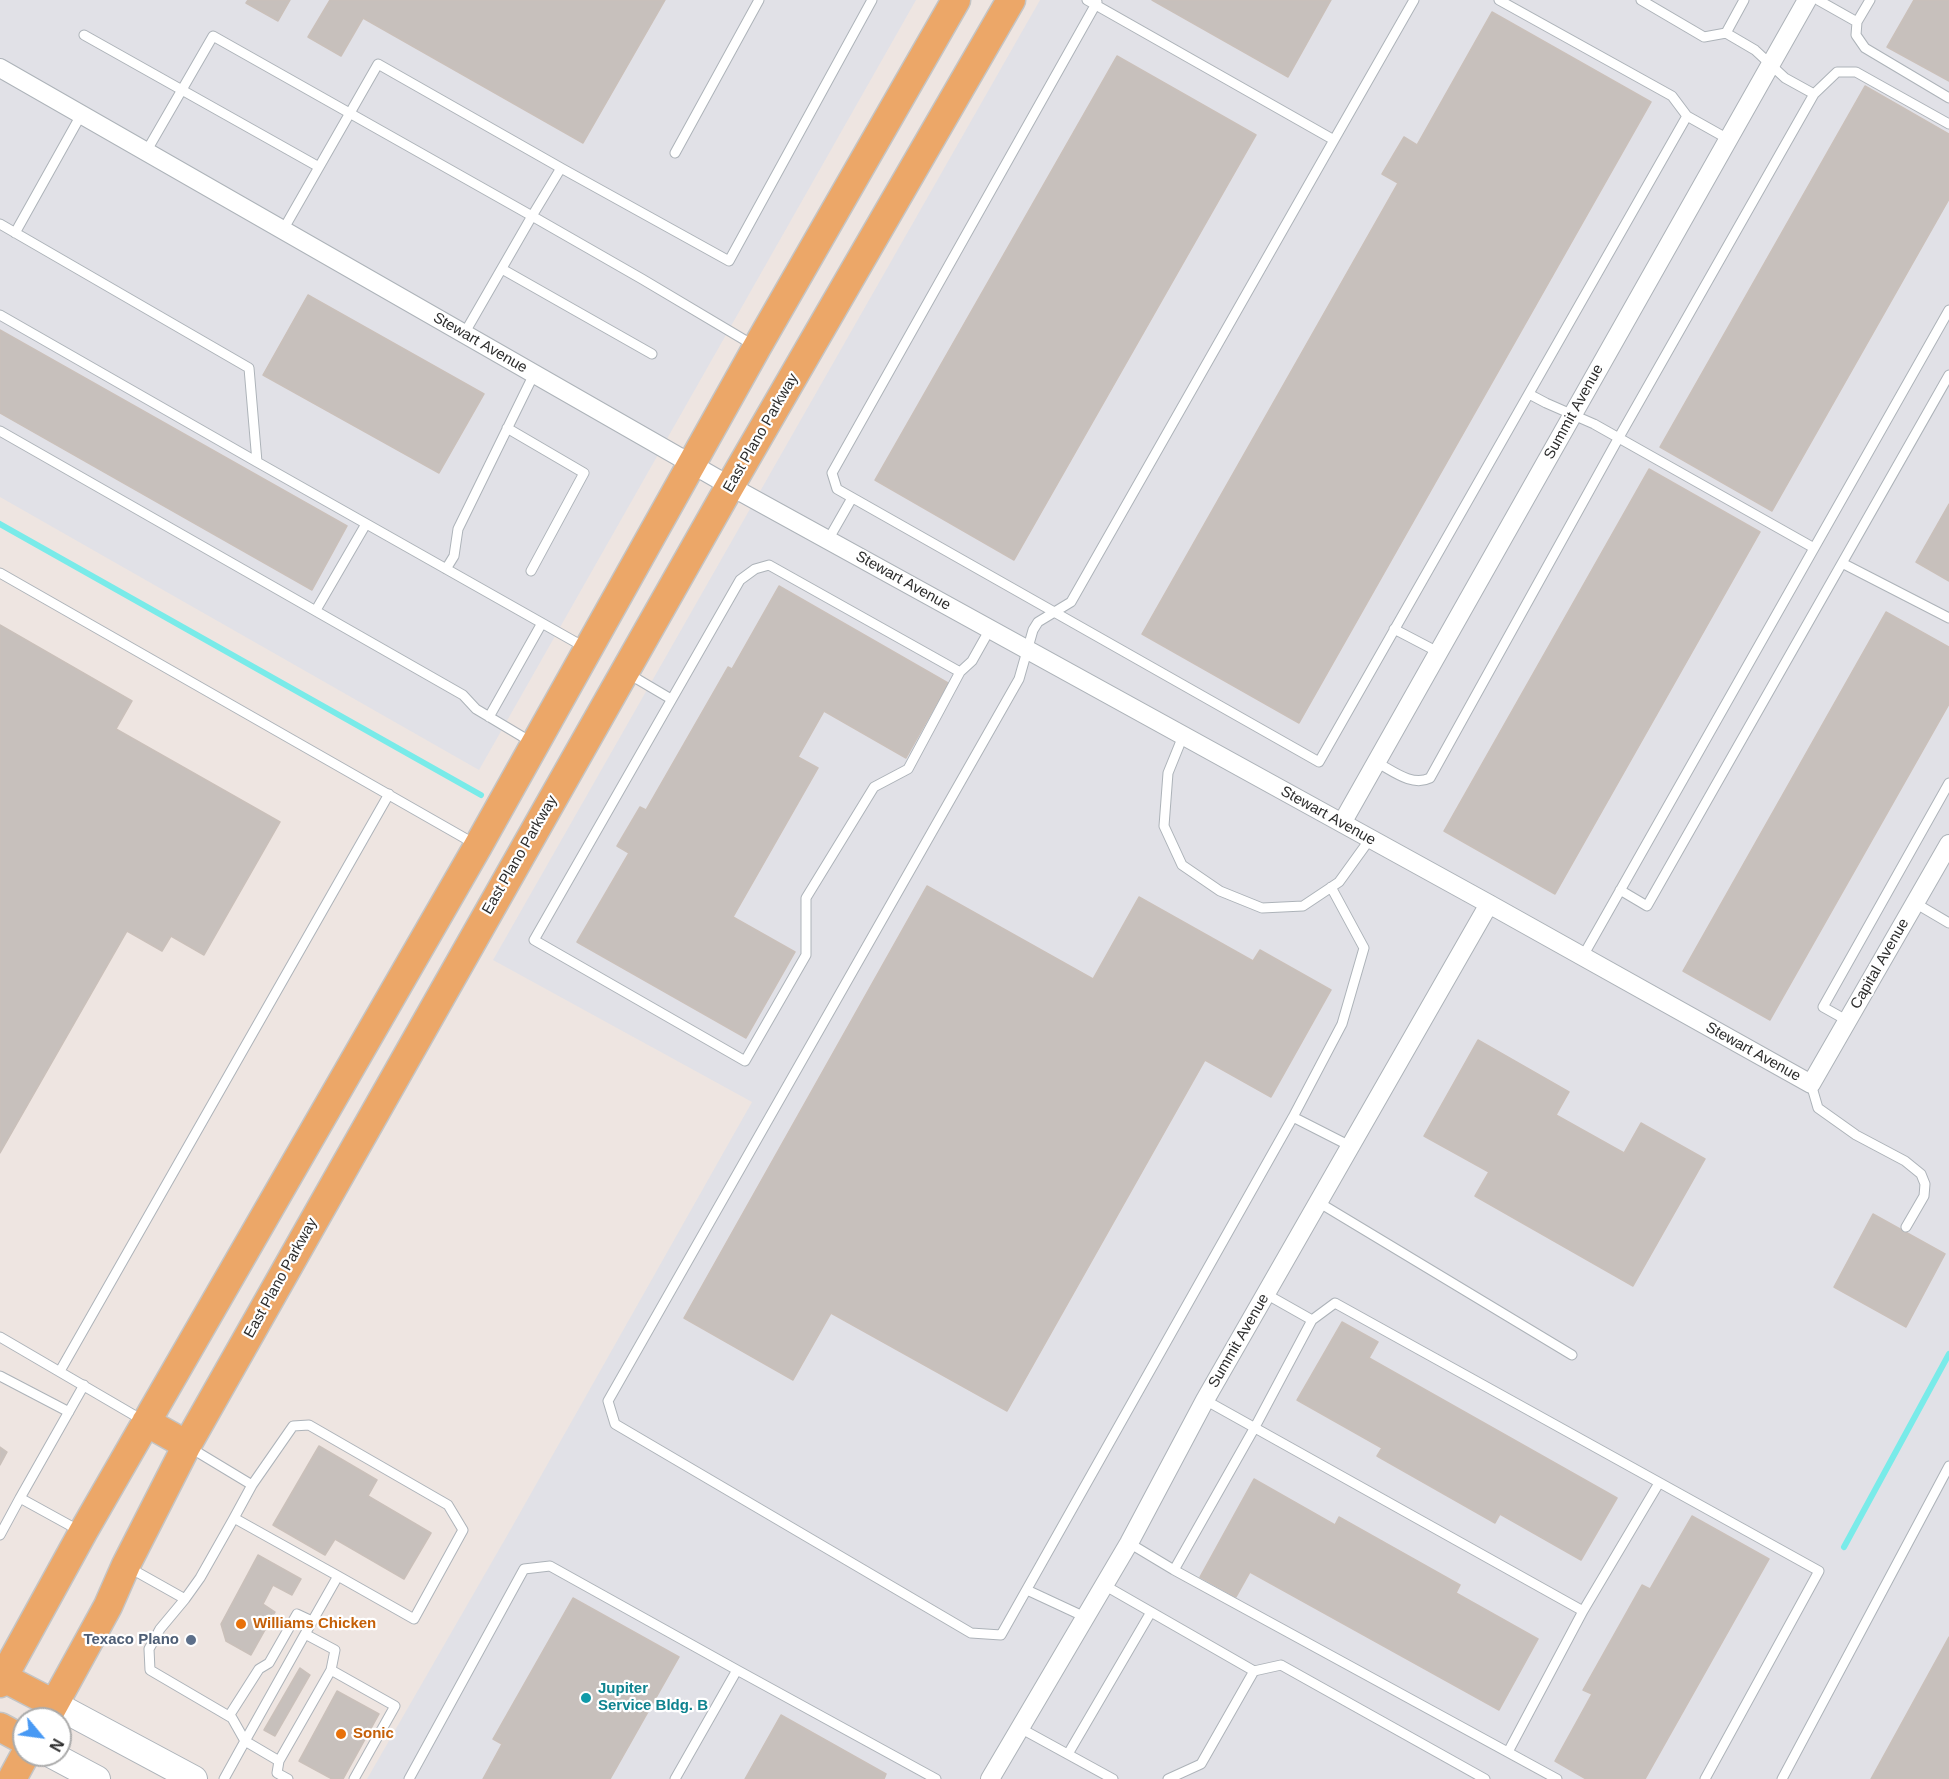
<!DOCTYPE html>
<html>
<head>
<meta charset="utf-8">
<style>
  body { margin:0 }
  #map { position:relative; width:1949px; height:1779px; overflow:hidden; background:#eee5e1; font-family:Helvetica,sans-serif }
  canvas { display:block }
  .north { position:absolute; left:12px; top:1707px; width:60px; height:60px; box-sizing:border-box; background:#fff; border:2px solid #ababab; border-radius:50%; rotate:119deg; font-size:16px; font-weight:700; line-height:24px; text-align:center; color:#2d2d2d }
  .north::after { content:''; display:block; margin:auto; width:21px; height:27px; background:#4899f4; clip-path:polygon(50% 0,100% 100%,50% 72%,0 100%) }
</style>
</head>
<body>
<div id="map">
<canvas width="1949" height="1779"></canvas>
<div class="north">N</div>
</div>
<script>
const ctx = document.querySelector('canvas').getContext('2d');
ctx.lineJoin = 'round';
function paint(path, color) { ctx.fillStyle = color; ctx.fill(path, 'evenodd'); }
function trace(path, color, width, dash) { ctx.strokeStyle = color; ctx.lineWidth = width; ctx.lineCap = dash ? 'butt' : 'round'; ctx.setLineDash(dash || []); ctx.stroke(path); }
function label(font, color, halo, rows, align = 'center') {
  ctx.font = font + ' Helvetica,sans-serif'; ctx.lineWidth = 4.5; ctx.setLineDash([]); ctx.textBaseline = 'middle'; ctx.strokeStyle = halo; ctx.fillStyle = color; for (const [text, x, y, turn = 0] of rows) {
    ctx.save(); ctx.translate(x, y); ctx.rotate((+turn || 0) * Math.PI / 180); ctx.textAlign = isNaN(turn) ? turn : align; if (halo) ctx.strokeText(text, 0, 0); ctx.fillText(text, 0, 0); ctx.restore();
  }
}
const industrial = new Path2D(`
  M0,0H916L479,770L0,497Z
  M1040,0H1949V1779H367L512,1527L752,1102L493,960Z`);
const stream = new Path2D(`
  M0,524L481,795
  M1844,1547L1949,1354`);
const building = new Path2D(`
  M248,0H290L278,21L246,3Z
  M330,0H665L583,143L363,18L341,56L308,37Z
  M1152,0H1331L1288,77Z
  M1914,0H1949V81L1887,47Z
  M1492,12L1651,102L1299,723L1142,634L1398,183L1382,174L1404,137L1417,145Z
  M1117,56L1256,135L1014,560L875,480Z
  M1865,86L1949,134V199L1772,511L1660,447Z
  M308,295L484,394L439,473L263,375Z
  M0,330L347,526L312,590L0,413Z
  M1649,469L1760,532L1555,894L1444,831Z
  M1949,504V581L1916,562Z
  M779,586L948,683L906,758L824,711L798,757L818,768L733,917L795,952L746,1038L577,942L629,853L617,846L640,807L646,810L728,667L732,669Z
  M1886,612L1949,647V704L1770,1020L1683,971Z
  M0,625L132,701L116,729L280,822L204,955L171,936L162,951L127,931L0,1153Z
  M927,886L1093,979L1139,897L1253,961L1260,950L1331,990L1271,1097L1205,1060L1007,1411L831,1313L793,1380L684,1318Z
  M1478,1040L1569,1092L1556,1115L1624,1153L1641,1123L1705,1159L1633,1286L1475,1196L1489,1172L1424,1136Z
  M1873,1214L1945,1254L1906,1327L1834,1287Z
  M1342,1322L1378,1342L1369,1358L1617,1498L1581,1560L1500,1514L1495,1523L1377,1456L1382,1448L1297,1400Z
  M319,1446L377,1480L368,1496L431,1533L404,1579L335,1539L325,1555L273,1525Z
  M0,1447L7,1452L0,1465Z
  M1254,1479L1335,1525L1339,1517L1460,1585L1456,1593L1538,1639L1499,1710L1250,1572L1236,1597L1200,1577Z
  M1692,1516L1769,1559L1645,1779H1586L1555,1761L1592,1694L1583,1690L1642,1585L1650,1589Z
  M258,1555L301,1579L292,1595L273,1585L263,1604L275,1612L251,1655L226,1641L221,1624Z
  M573,1598L679,1657L610,1779H483L502,1744L493,1739Z
  M1949,1637V1779H1871Z
  M300,1668L310,1675L275,1736L264,1730Z
  M337,1691L379,1714L343,1779H332L299,1761Z
  M781,1715L886,1774L884,1779H745Z`);
const lane = new Path2D(`
  M1087,0L1334,140L1071,602L1038,622L1033,630L1019,679L608,1401L615,1424L971,1633L1001,1635L1293,1117L1350,1146
  M1499,0L1672,96L1687,116L1728,139
  M1818,0L1857,22
  M1870,0L1857,22L1856,35L1865,48L1949,98
  M1097,2L832,473L837,489L1319,762L1687,116
  M1726,33L1744,0
  M84,35L319,167
  M1814,94L1837,72H1856L1949,124
  M1334,140L1414,0
  M146,152L213,36L532,216L464,334
  M675,153L759,0
  M561,168L729,261L872,0
  M0,224L249,368L257,462L586,648
  M283,230L378,64L561,168L532,216L642,279L753,345
  M15,233L81,115
  M502,269L652,354
  M0,315L257,462
  M1529,394L1546,403L1594,424L1814,548
  M507,428L584,473L531,571
  M0,431L463,695L476,709L533,743
  M828,540L852,498
  M1842,563L1949,618
  M769,565L960,672L908,769L874,787L806,898V955L745,1061L534,940L740,580L755,569Z
  M446,569L454,556L458,529L534,374
  M0,573L475,844
  M316,610L366,524
  M1394,629L1438,652
  M960,672L972,661L990,629
  M627,673L671,699
  M489,717L542,623
  M1183,736L1168,773L1164,826L1182,865L1220,891L1262,908L1303,906L1339,882L1370,839
  M1376,762C1393,771 1412,787 1430,778L1618,439L1814,94L1785,78L1755,50L1726,33L1704,37L1641,0
  M1620,890L1647,906L1949,375
  M1915,903L1949,923
  M1583,956L1949,310
  M1848,1021L1823,1007L1949,783
  M1811,1084L1818,1108L1856,1135L1905,1161L1921,1174L1925,1184L1924,1196L1906,1227
  M1293,1117L1342,1024L1364,948L1331,887
  M1318,1202L1572,1355
  M1266,1294L1312,1320L1335,1303L1819,1571L1705,1779
  M0,1337L144,1421
  M60,1371L389,794
  M0,1376L69,1412
  M1205,1400L1583,1611
  M189,1447L252,1485L234,1518
  M252,1485L293,1426L309,1425L448,1505L463,1530L414,1619L338,1576
  M80,1531L20,1498L84,1385
  M0,1535L20,1498
  M1129,1543L1174,1570L1557,1779
  M128,1567L185,1599L200,1578L234,1518L338,1576L305,1634L335,1650L331,1670
  M1174,1570L1255,1427L1312,1320
  M1104,1585L1254,1671L1281,1665L1485,1779
  M1027,1590L1085,1617
  M185,1599L160,1629L149,1649L150,1670L232,1718L245,1741
  M229,1716L259,1669L269,1663L297,1614L312,1621
  M1020,1728L1113,1779
  M245,1741L305,1634
  M1508,1752L1583,1611L1659,1483
  M1068,1754L1151,1612
  M224,1779L245,1741L279,1761
  M288,1779L277,1773L279,1761L331,1670L395,1706L354,1779
  M409,1779L524,1569L550,1566L737,1670
  M675,1779L737,1670L936,1779
  M1168,1779L1201,1764L1254,1671
  M1782,1779L1949,1466`);
const street = new Path2D(`
  M0,68L730,486L1489,904L1811,1084L1949,844
  M1342,823L1807,0
  M990,1779L1129,1543L1205,1400L1489,904`);
const secondary = new Path2D(`
  M54,1704L194,1779
  M52,1755L97,1779`);
const primary = new Path2D(`
  M146,1422L187,1445
  M0,1676L54,1704
  M0,1683L83,1532L478,846L757,347L956,0
  M46,1719L108,1606L126,1565L187,1445L730,486L1011,0
  M0,1727L24,1740
  M12,1779L25,1755`);
const markers = [
  [241,1624,6,"#e8710a"],
  [191,1640,6,"#5c6f8a"],
  [586,1698,6,"#0f9aa8"],
  [341,1734,6,"#e8710a"]
];
const streetNames = [
  ["Stewart Avenue",480,343,30],
  ["Summit Avenue",1574,412,-61],
  ["East Plano Parkway",761,433,-60],
  ["Stewart Avenue",903,581,29],
  ["Stewart Avenue",1328,816,29],
  ["East Plano Parkway",520,855,-60],
  ["Capital Avenue",1880,964,-60],
  ["Stewart Avenue",1753,1052,29],
  ["East Plano Parkway",281,1278,-61],
  ["Summit Avenue",1239,1341,-60]
];
const foodNames = [
  ["Williams Chicken",253,1624],
  ["Sonic",353,1734]
];
const serviceNames = [
  ["Texaco Plano",179,1640]
];
const cultureNames = [
  ["Jupiter",598,1689],
  ["Service Bldg. B",598,1706]
];
paint(industrial, '#e1e1e7');
trace(stream, '#79ebe9', 6);
paint(building, '#c7c0bc');
trace(building, '#cac0ba', 1.5);
trace(lane, '#adb3b9', 11);
trace(street, '#adb3b9', 20);
trace(secondary, '#adb3b9', 28);
trace(primary, '#c4c4c4', 31);
trace(lane, '#fff', 9);
trace(street, '#fff', 18);
trace(secondary, '#fff', 26);
trace(primary, '#eca768', 28);
for (const [x, y, r, color] of markers) { const dot = new Path2D(); dot.arc(x, y, r, 0, 2 * Math.PI); ctx.fillStyle = color; ctx.fill(dot); trace(dot, '#fff', 2); }
label('15px', '#2d2d2d', '#fff', streetNames);
label('bold 15px', '#c56008', '#fff', foodNames, 'left');
label('bold 15px', '#4e5e75', '#fff', serviceNames, 'right');
label('bold 15px', '#0d838f', '#fff', cultureNames, 'left');
</script>
</body>
</html>
